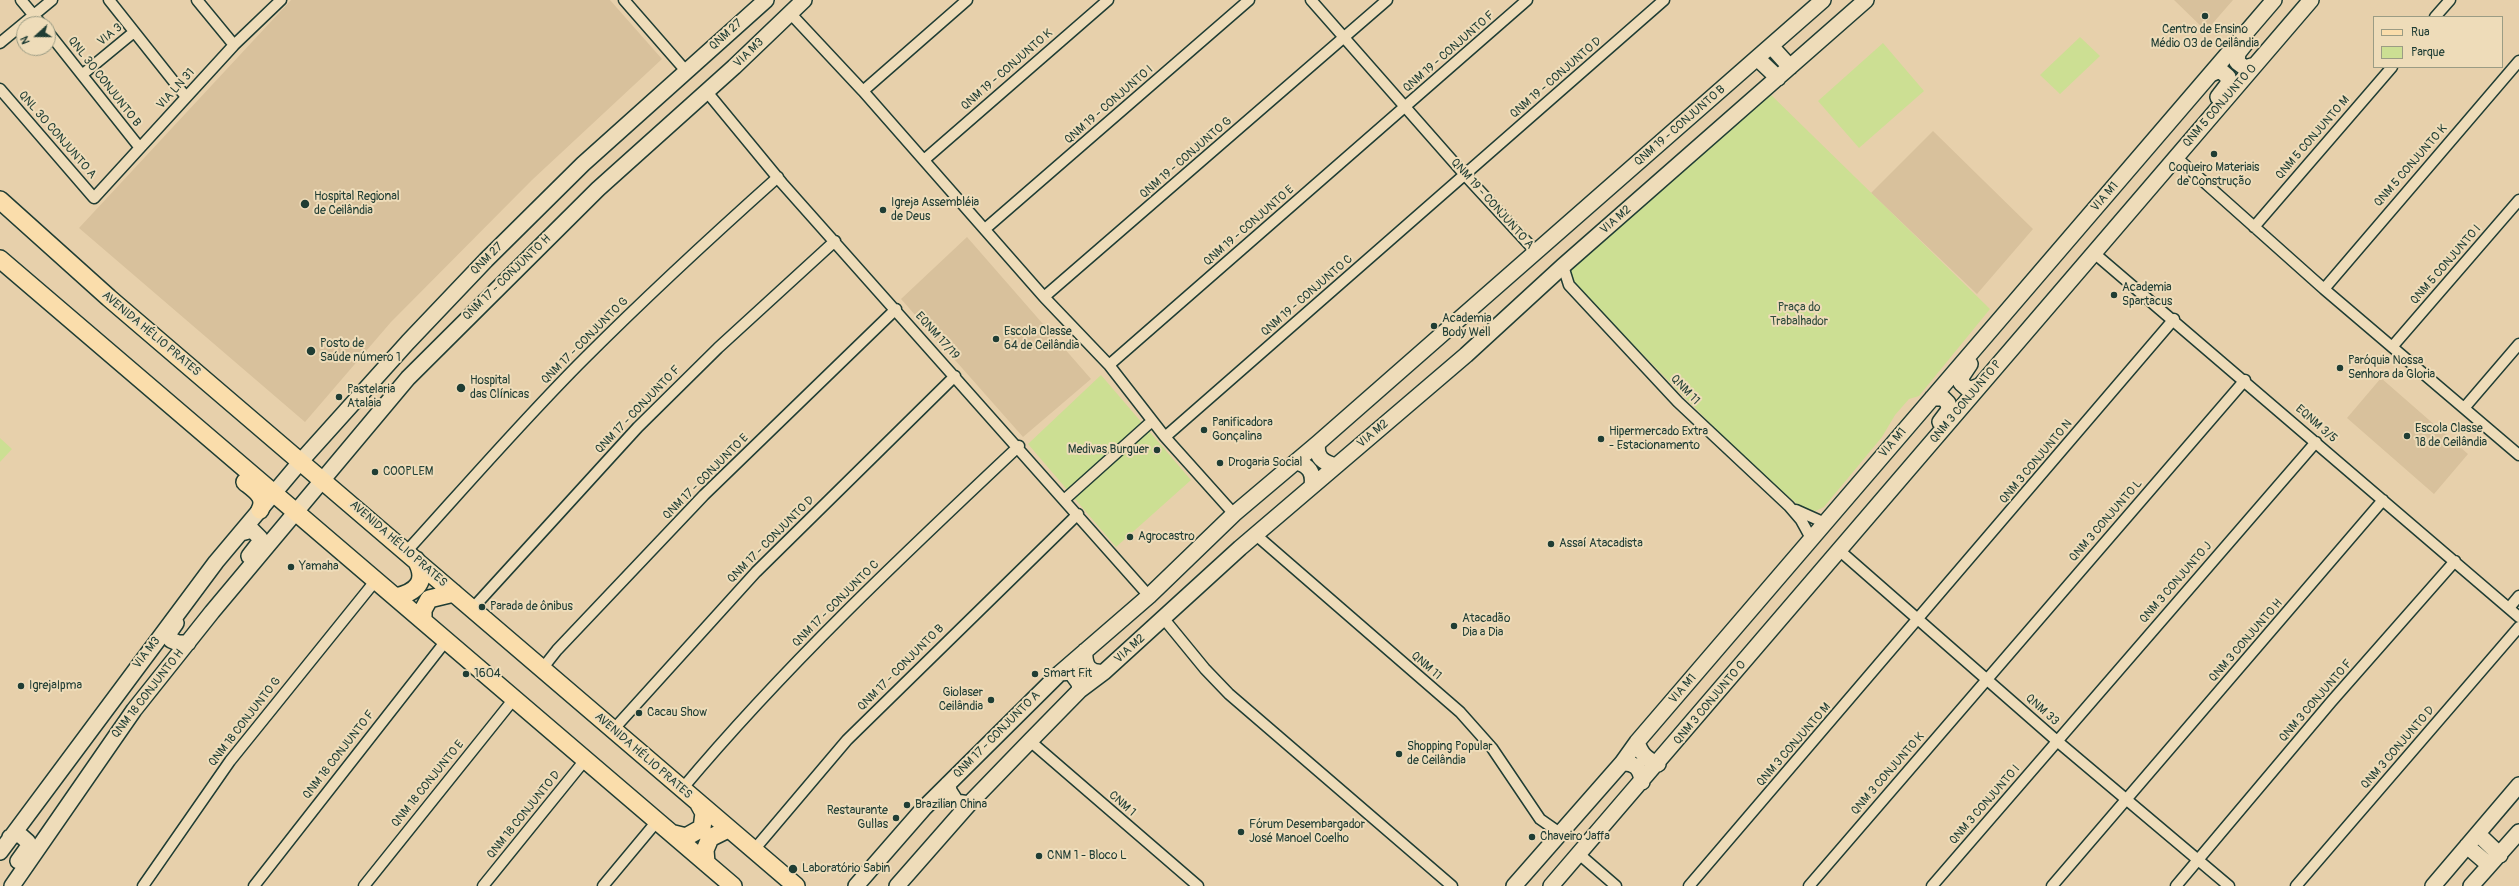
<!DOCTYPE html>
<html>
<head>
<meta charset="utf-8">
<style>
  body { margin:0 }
  #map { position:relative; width:2519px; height:886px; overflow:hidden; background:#e7d0ab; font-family:Pangolin,sans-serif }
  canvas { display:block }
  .legend { position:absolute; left:2373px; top:16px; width:130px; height:52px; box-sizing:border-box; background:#eedcb9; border:1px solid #9b9c84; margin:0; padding:5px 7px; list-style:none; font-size:12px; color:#1f3d34 }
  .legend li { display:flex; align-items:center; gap:8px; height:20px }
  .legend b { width:20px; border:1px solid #9b9c84 }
  .north { position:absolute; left:16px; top:16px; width:40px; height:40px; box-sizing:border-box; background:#eedcb9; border:1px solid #9b9c84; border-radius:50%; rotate:249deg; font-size:11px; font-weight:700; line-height:16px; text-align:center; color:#1f3d34 }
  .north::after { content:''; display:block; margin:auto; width:14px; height:18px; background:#1f3d34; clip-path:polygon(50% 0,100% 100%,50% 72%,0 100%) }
</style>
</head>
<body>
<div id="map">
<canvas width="2519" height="886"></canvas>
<ul class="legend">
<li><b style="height:5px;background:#faddab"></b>Rua</li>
<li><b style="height:11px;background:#ccdf93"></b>Parque</li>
</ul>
<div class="north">N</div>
</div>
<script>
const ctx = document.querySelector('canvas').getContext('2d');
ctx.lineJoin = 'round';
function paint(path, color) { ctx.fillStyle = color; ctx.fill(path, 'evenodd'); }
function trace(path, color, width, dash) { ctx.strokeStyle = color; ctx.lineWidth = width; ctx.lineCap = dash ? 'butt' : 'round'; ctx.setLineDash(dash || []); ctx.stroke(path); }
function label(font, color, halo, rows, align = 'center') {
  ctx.font = font + ' Pangolin,sans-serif'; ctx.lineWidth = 4; ctx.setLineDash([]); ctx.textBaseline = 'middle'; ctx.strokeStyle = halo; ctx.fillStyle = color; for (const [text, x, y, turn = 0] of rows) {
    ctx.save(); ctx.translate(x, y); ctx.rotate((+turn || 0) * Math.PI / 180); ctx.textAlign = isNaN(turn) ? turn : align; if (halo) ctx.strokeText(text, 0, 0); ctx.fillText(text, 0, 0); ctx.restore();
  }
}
const built = new Path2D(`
  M291,0H610L662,59L532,180L391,322L305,422L79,228Z
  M2174,0H2233L2206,31Z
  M1933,131L2033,229L1977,294L1871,193Z
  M967,237L1091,379L1023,437L901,299Z
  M2381,378L2468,454L2434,494L2347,418Z`);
const green = new Path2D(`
  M2080,37L2100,56L2060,94L2040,75Z
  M1883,43L1924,91L1859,148L1818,101Z
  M1766,90L1990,309L1919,396L1909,399L1895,415L1882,437L1824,507L1809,514L1748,462L1567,277V266Z
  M1101,375L1191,480L1116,547L1028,444Z
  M0,438L12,449L0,462Z`);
const minor = new Path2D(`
  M21,0L41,24
  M109,0L186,97
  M197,0L234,45
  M624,0L686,71
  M1311,0L1465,175L1536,252
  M790,13L863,91L1044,297L1109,365L1165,437L1234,514
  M2435,17L2450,0
  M48,32L140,148
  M0,43L52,0
  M83,74L134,32
  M0,89L94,198L234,45L281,0
  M863,91L967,0
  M707,92L782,183L1149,596
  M2176,157L2324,289L2519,455
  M924,160L1108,0
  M2254,227L2392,67
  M985,229L1249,0
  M2094,253L2519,617
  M1563,266L1569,285L1678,402L1789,506L1801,520L1812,540
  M2324,289L2519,61
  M1044,297L1387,0
  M2392,347L2519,200
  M1109,365L1527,0
  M2465,407L2519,344
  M1165,437L1664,0
  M1064,500L1152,421
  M1796,510L1825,523
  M1256,535L1460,712L1492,748L1540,819L1560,833
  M1840,551L2057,741L2229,886
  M406,552C465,487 522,421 584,359C647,296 712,236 778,177
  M2509,608L2519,596
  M472,609L638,427L718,348L835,241
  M1164,619L1205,669L1229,694L1452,886
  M542,669L557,650L704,495L896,309
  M613,730L756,572L955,376
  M1030,741L1198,886
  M682,789C785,666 902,556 1019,446
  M753,851L847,740L1078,514
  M1579,854L1616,886
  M143,886L230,761L376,580
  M254,886L445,642
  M364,886L513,700
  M483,886L585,760
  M603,886L658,820
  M1689,886L2174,319
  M1809,886L2245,380
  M1932,886L2316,442
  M2052,886L2383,500
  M2176,886L2331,702L2455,561
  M2296,886L2519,627`);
const secondary = new Path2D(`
  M2246,43L2238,53L2237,62L2245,68L2255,65
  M1771,46L1790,67
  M1758,59L1778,78
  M2211,74L2220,70L2228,77V84L2218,97
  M1970,364L1962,376L1961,383L1969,390L1979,386
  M1932,398H1943L1948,403L1949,410L1940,422
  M1318,443C1315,457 1323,463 1336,466
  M1296,462C1309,465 1314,473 1312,485
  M241,533L252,530L260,538L259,543L249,556
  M176,623L169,633L171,640L178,643H188
  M1085,651C1084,665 1089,674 1104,672
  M1060,673L1071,672L1079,683L1080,690
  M1637,742C1641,754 1646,759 1658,764
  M1622,763C1635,762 1641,769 1642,782
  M948,784L949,791L956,802L969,804
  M2478,834L2500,855
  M10,837L19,834L28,842V847L18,861
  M2467,846L2489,865
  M0,852L216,562L301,461L408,342L486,260L583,164L766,0
  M12,886L134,710L212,612L408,378L598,189L734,67L804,0
  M856,886L924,808L1060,673L1149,596L1234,514L1318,443L1823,0
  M897,886L969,804L1030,741L1080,690L1104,672L1240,548L1466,355L1563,266L1866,0
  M1514,886L1622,763L1637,742L2274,0
  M1551,886L2311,0
  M2433,886L2519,785
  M2471,886L2519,832`);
const primary = new Path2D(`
  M0,200L109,298L796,886
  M0,259L733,886
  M245,482C255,490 267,497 260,510
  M396,597C417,592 428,581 416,560
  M423,621V610L429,599L454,593
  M674,834L686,837L702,828L704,813L699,804
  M706,863L705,850L710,838L728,829`);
const markers = [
  [2205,16,4,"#1f3d34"],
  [2214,154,4,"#1f3d34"],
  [305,204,5,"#1f3d34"],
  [883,210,4,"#1f3d34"],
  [2114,295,4,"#1f3d34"],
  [1434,326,4,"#1f3d34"],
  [996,339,4,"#1f3d34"],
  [311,351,5,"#1f3d34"],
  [2340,368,4,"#1f3d34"],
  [461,388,5,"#1f3d34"],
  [339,397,4,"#1f3d34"],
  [1204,430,4,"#1f3d34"],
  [2407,436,4,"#1f3d34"],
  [1601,439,4,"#1f3d34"],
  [1157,450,4,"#1f3d34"],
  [1220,463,4,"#1f3d34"],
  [375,472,4,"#1f3d34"],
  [1130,537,4,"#1f3d34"],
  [1551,544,4,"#1f3d34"],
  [291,567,4,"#1f3d34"],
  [482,607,4,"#1f3d34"],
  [1454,626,4,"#1f3d34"],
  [466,674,4,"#1f3d34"],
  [1035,674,4,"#1f3d34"],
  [21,686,4,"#1f3d34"],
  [991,700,4,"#1f3d34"],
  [639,713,4,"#1f3d34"],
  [1399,754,4,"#1f3d34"],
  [907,805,4,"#1f3d34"],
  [896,818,4,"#1f3d34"],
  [1241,832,4,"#1f3d34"],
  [1532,837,4,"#1f3d34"],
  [1039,856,4,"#1f3d34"],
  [793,869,5,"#1f3d34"]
];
const poiNames = [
  ["Centro de Ensino",2205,30,"center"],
  ["Médio 03 de Ceilândia",2205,44,"center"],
  ["Coqueiro Materiais",2214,168,"center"],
  ["de Construção",2214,182,"center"],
  ["Hospital Regional",314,197],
  ["de Ceilândia",314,211],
  ["Igreja Assembléia",891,203],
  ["de Deus",891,217],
  ["Academia",2122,288],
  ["Spartacus",2122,302],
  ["Academia",1442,319],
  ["Body Well",1442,333],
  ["Escola Classe",1004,332],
  ["64 de Ceilândia",1004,346],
  ["Posto de",320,344],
  ["Saúde número 1",320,358],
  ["Paróquia Nossa",2348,361],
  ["Senhora da Gloria",2348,375],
  ["Hospital",470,381],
  ["das Clínicas",470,395],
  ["Pastelaria",347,390],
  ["Atalaia",347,404],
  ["Panificadora",1212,423],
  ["Gonçalina",1212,437],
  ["Escola Classe",2415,429],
  ["18 de Ceilândia",2415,443],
  ["Hipermercado Extra",1609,432],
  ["- Estacionamento",1609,446],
  ["Medivas Burguer",1149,450,"right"],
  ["Drogaria Social",1228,463],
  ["COOPLEM",383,472],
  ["Agrocastro",1138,537],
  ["Assaí Atacadista",1559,544],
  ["Yamaha",299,567],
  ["Parada de ônibus",490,607],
  ["Atacadão",1462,619],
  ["Dia a Dia",1462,633],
  ["1604",474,674],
  ["Smart Fit",1043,674],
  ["IgrejaIpma",29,686],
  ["Giolaser",983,693,"right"],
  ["Ceilândia",983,707,"right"],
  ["Cacau Show",647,713],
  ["Shopping Popular",1407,747],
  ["de Ceilândia",1407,761],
  ["Brazilian China",915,805],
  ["Restaurante",888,811,"right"],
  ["Gullas",888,825,"right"],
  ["Fórum Desembargador",1249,825],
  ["José Manoel Coelho",1249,839],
  ["Chaveiro Jaffa",1540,837],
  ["CNM 1 - Bloco L",1047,856],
  ["Laboratório Sabin",802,869]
];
const streetNames = [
  ["VIA 3",110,35,-39],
  ["QNM 27",726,35,-42],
  ["QNM 19 - CONJUNTO F",1449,52,-41],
  ["VIA M3",749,53,-44],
  ["QNM 19 - CONJUNTO K",1007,70,-41],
  ["QNM 19 - CONJUNTO D",1556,78,-41],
  ["QNL 30 CONJUNTO B",104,82,52],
  ["VIA LN 31",176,89,-48],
  ["QNM 19 - CONJUNTO I",1109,105,-41],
  ["QNM 5 CONJUNTO 0",2220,106,-49],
  ["QNM 19 - CONJUNTO B",1680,126,-41],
  ["QNL 30 CONJUNTO A",57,135,49],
  ["QNM 5 CONJUNTO M",2313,138,-49],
  ["QNM 19 - CONJUNTO G",1186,158,-41],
  ["QNM 5 CONJUNTO K",2411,166,-49],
  ["VIA M1",2105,197,-49],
  ["QNM 19 - CONJUNTO A",1492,204,48],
  ["VIA M2",1616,220,-41],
  ["QNM 19 - CONJUNTO E",1249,226,-41],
  ["QNM 27",487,259,-45],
  ["QNM 5 CONJUNTO I",2446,265,-49],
  ["QNM 17 - CONJUNTO H",507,278,-44],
  ["QNM 19 - CONJUNTO C",1307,296,-41],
  ["AVENIDA HÉLIO PRATES",151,334,40],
  ["EQNM 17/19",937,336,48],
  ["QNM 17 - CONJUNTO G",585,341,-45],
  ["QNM 11",1685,390,46],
  ["QNM 3 CONJUNTO P",1966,402,-50],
  ["QNM 17 - CONJUNTO F",638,410,-46],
  ["EQNM 3/5",2316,424,41],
  ["VIA M2",1373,434,-40],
  ["VIA M1",1893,443,-49],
  ["QNM 3 CONJUNTO N",2036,462,-50],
  ["QNM 17 - CONJUNTO E",706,477,-45],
  ["QNM 3 CONJUNTO L",2106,521,-49],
  ["QNM 17 - CONJUNTO D",771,540,-45],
  ["AVENIDA HÉLIO PRATES",398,544,41],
  ["QNM 3 CONJUNTO J",2176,583,-49],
  ["QNM 17 - CONJUNTO C",836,604,-45],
  ["QNM 3 CONJUNTO H",2246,641,-49],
  ["VIA M2",1130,649,-42],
  ["VIA M3",147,653,-53],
  ["QNM 11",1426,666,41],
  ["QNM 17 - CONJUNTO B",901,668,-45],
  ["VIA M1",1683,689,-49],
  ["QNM 18 CONJUNTO H",148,694,-52],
  ["QNM 3 CONJUNTO F",2316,701,-49],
  ["QNM 3 CONJUNTO O",1710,703,-50],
  ["QNM 33",2042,710,42],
  ["QNM 18 CONJUNTO G",245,722,-52],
  ["QNM 17 - CONJUNTO A",997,735,-45],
  ["QNM 3 CONJUNTO M",1794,745,-49],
  ["QNM 3 CONJUNTO D",2398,748,-49],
  ["QNM 18 CONJUNTO F",339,755,-52],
  ["AVENIDA HÉLIO PRATES",643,756,41],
  ["QNM 3 CONJUNTO K",1888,774,-49],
  ["QNM 18 CONJUNTO E",428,784,-51],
  ["CNM 1",1122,804,41],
  ["QNM 3 CONJUNTO I",1985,805,-49],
  ["QNM 18 CONJUNTO D",524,815,-51]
];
const parkNames = [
  ["Praça do",1799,308],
  ["Trabalhador",1799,322]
];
paint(built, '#d8c19c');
paint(green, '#ccdf93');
trace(minor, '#1f3d34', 13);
trace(secondary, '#1f3d34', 18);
trace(primary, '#1f3d34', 20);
trace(minor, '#eedcb9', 10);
trace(secondary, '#eedcb9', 15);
trace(primary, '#faddab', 17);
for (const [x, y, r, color] of markers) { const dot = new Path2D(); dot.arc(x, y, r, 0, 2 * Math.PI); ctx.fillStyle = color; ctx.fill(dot); trace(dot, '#eedcb9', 1.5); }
label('12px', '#1f3d34', '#eedcb9', poiNames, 'left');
label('12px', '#1f3d34', '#eedcb9', streetNames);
label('12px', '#304d3e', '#eedcb9', parkNames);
</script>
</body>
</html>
